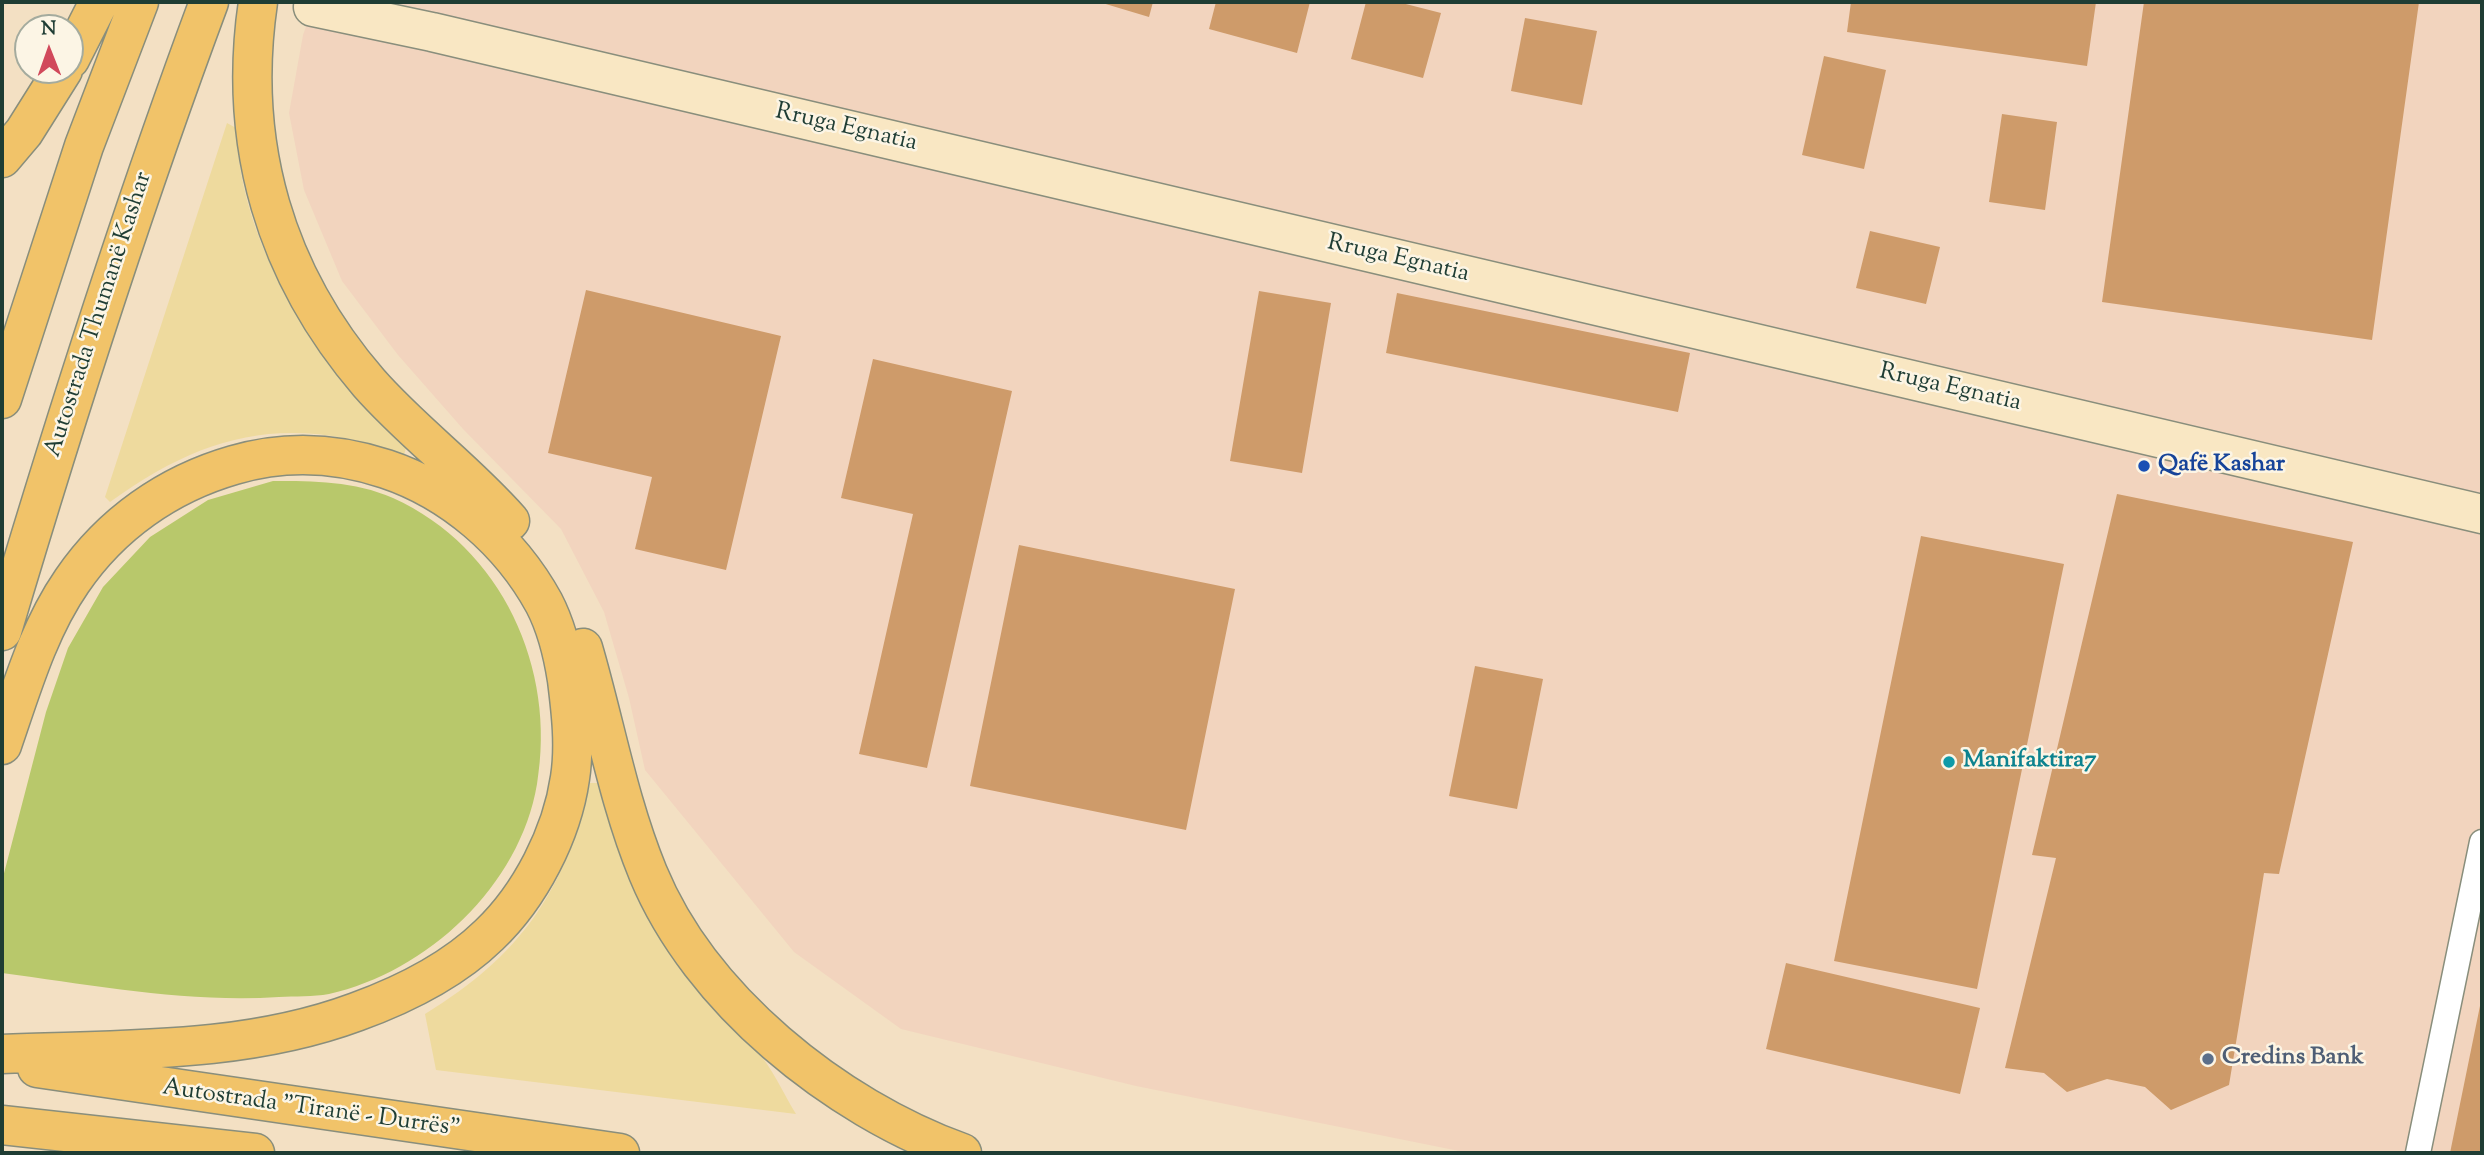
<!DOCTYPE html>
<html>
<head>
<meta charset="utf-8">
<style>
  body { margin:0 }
  #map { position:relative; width:2484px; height:1155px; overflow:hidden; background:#f3e0c3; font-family:"Sorts Mill Goudy",serif }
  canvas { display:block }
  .frame { position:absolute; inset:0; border:4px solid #1f3d34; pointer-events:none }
  .north { position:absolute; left:14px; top:14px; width:70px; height:70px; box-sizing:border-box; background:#fcf5e5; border:2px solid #a4ab9e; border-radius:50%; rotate:359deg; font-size:19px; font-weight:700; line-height:28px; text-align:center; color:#1f3d34 }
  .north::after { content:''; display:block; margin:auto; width:24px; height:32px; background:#d1495b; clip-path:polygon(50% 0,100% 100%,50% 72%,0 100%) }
</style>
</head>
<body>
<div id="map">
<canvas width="2484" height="1155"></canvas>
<div class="frame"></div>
<div class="north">N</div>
</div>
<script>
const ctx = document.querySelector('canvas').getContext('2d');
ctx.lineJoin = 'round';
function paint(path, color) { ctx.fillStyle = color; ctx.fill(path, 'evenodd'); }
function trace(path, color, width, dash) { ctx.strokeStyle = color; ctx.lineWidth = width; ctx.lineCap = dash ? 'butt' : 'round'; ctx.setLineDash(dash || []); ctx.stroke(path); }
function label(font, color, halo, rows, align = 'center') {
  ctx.font = font + ' "Sorts Mill Goudy",serif'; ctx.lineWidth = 5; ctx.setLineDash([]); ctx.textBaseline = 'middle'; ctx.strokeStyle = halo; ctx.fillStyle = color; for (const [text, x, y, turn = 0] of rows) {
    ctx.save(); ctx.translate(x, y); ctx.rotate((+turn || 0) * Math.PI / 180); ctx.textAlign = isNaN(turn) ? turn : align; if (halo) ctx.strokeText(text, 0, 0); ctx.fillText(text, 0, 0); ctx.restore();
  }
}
const built = new Path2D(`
  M315,2H2482V1153H1469L1136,1086L901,1029L794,952L645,770L629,698L604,612L561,529L463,429L398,355L342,281L304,190L289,113L303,35Z`);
const green = new Path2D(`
  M273,481C314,481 354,481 393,498C502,547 557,669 537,784C520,886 427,972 329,994C313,997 295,996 279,997C186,1003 93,985 2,973V881L46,712L68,648L103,587L150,537L208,500Z`);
const sand = new Path2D(`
  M227,123L236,128C242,256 319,359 406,448L404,455C290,413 206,432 110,502L105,497Z
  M590,783H597C618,848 641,911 680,968C702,1000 731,1022 756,1050C772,1067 783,1093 796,1114L436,1070L425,1014C521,955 564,893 590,783Z`);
const building = new Path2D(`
  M1099,2H1153L1149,17Z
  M1216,2H1310L1297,53L1209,29Z
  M1366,2H1398L1441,13L1423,78L1351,59Z
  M1851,2H2096L2087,66L1847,32Z
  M2144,2H2419L2372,340L2102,302Z
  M1525,18L1597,31L1582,105L1511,91Z
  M1824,56L1886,70L1864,169L1802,155Z
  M2002,114L2057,122L2045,210L1989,202Z
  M1870,231L1940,247L1926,304L1856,288Z
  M586,290L781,336L726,570L635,549L652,477L548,453Z
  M1259,291L1331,303L1302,473L1230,461Z
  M1397,293L1690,353L1678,412L1386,353Z
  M873,359L1012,391L927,768L859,754L913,514L841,498Z
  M2117,494L2353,542L2279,874L2264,873L2229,1085L2171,1110L2145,1087L2107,1079L2067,1092L2044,1073L2005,1068L2056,858L2032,855Z
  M1921,536L2064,564L1977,989L1834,961Z
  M1019,545L1235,589L1186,830L970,786Z
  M1475,666L1543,679L1517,809L1449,796Z
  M1786,963L1980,1008L1960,1094L1766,1049Z
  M2481,1001L2482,1153H2450Z`);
const lane = new Path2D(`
  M2418,1153L2482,842`);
const secondary = new Path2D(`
  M313,7L432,32L2482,514`);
const highway = new Path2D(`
  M258,2C237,144 275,274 369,383C412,432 466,471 510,521
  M70,59L99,2
  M2,158L24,132L63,70
  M2,399L84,146L139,2
  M2,631C65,419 132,209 209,2
  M583,648C605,723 618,800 648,873C700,999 834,1107 962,1153
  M2,745C21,690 38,630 72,581C111,524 168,484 234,465C285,450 335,452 386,469C452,491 510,541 544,603C556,626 563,654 567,680C571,712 575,746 570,778C562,834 530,896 489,935C453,970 403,995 356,1012C243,1054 120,1049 2,1054
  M37,1068L620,1153
  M2,1125L255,1153`);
const markers = [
  [2144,466,7,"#1a4fb4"],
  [1949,762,7,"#0f9aa8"],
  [2208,1059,7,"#5c6f8a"]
];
const streetNames = [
  ["Rruga Egnatia",846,129,13],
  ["Rruga Egnatia",1398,260,13],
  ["Autostrada Thumanë Kashar",100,315,-72],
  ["Rruga Egnatia",1950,389,13],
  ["Autostrada \"Tiranë - Durrës\"",311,1110,8]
];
const transitNames = [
  ["Qafë Kashar",2158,466]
];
const cultureNames = [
  ["Manifaktira7",1963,762]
];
const serviceNames = [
  ["Credins Bank",2222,1059]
];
paint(built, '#f2d4be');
paint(green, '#b8c86b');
paint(sand, '#eeda9e');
paint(building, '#ce9b6a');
trace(lane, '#898e7c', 27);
trace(secondary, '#898e7c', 41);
trace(highway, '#898e7c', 41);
trace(lane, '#fff', 24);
trace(secondary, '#f9e7c3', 38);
trace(highway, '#f1c369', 38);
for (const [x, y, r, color] of markers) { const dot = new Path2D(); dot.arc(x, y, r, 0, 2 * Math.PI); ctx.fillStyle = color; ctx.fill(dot); trace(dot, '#fcf5e5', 2.5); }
label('24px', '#1f3d34', '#fcf5e5', streetNames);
label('bold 24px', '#164399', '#fcf5e5', transitNames, 'left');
label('bold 24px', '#0d838f', '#fcf5e5', cultureNames, 'left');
label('bold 24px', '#4e5e75', '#fcf5e5', serviceNames, 'left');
</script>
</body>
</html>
